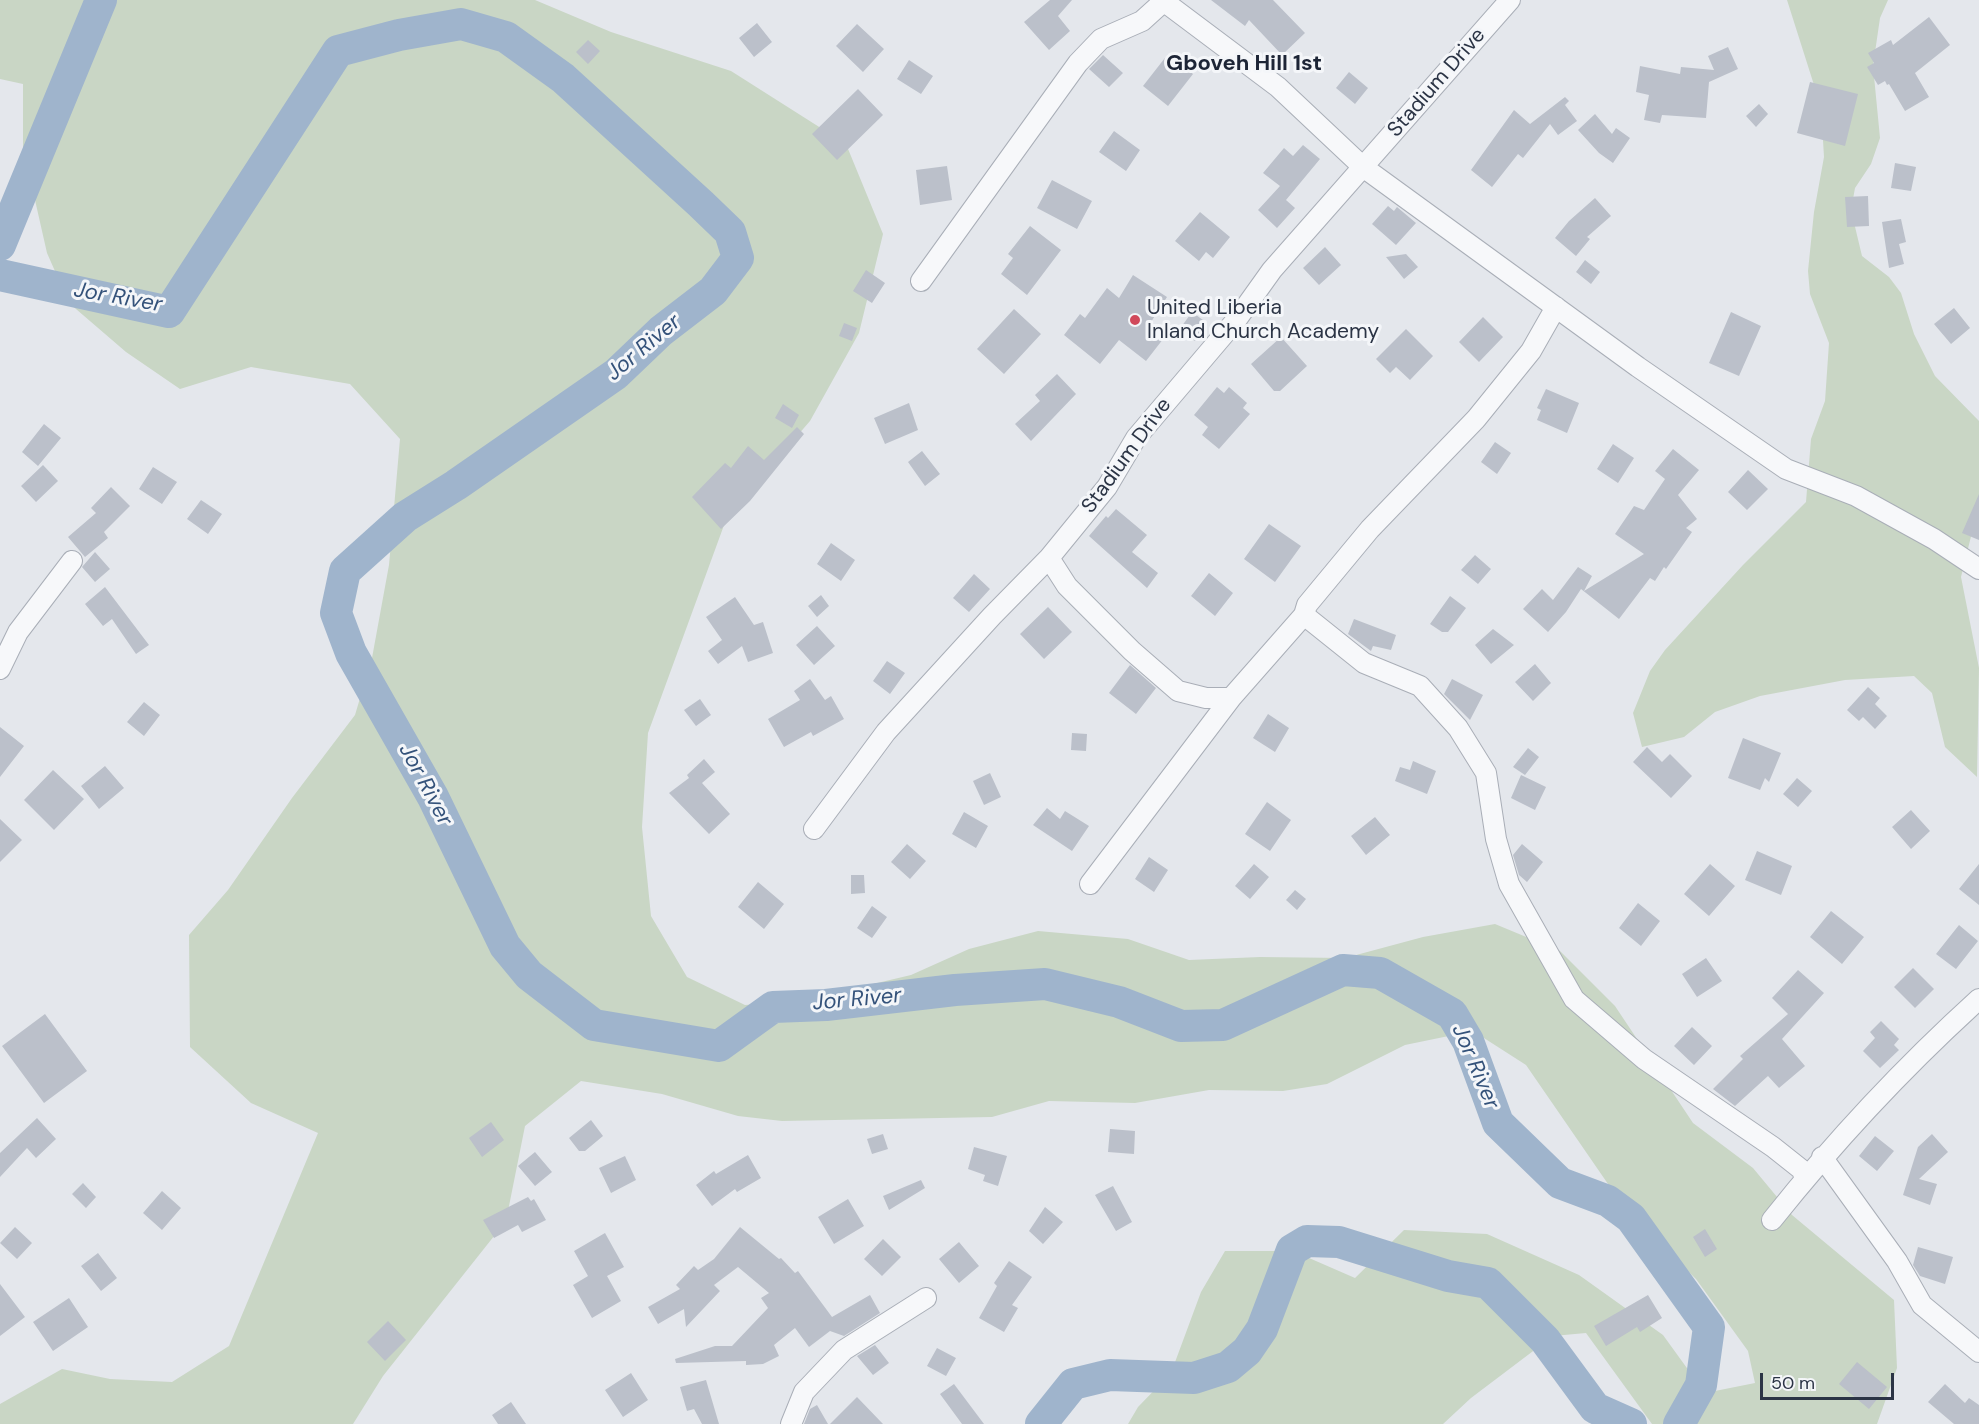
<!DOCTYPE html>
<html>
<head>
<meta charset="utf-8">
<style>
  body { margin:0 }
  #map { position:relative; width:1979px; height:1424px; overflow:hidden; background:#e4e7ec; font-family:"DM Sans",sans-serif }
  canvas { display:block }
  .scale { position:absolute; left:1760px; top:1373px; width:134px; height:27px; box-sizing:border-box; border:3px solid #2b3445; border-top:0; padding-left:8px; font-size:18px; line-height:21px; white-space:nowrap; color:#2b3445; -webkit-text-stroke:4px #f4f6f9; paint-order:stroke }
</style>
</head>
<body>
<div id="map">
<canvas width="1979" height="1424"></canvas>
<div class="scale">50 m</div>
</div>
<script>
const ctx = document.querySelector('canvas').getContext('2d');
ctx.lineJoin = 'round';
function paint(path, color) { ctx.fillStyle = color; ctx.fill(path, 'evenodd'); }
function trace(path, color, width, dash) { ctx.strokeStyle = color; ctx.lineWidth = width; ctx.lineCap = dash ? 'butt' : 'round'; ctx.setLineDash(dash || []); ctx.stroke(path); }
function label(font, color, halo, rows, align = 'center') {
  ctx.font = font + ' "DM Sans",sans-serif'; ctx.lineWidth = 6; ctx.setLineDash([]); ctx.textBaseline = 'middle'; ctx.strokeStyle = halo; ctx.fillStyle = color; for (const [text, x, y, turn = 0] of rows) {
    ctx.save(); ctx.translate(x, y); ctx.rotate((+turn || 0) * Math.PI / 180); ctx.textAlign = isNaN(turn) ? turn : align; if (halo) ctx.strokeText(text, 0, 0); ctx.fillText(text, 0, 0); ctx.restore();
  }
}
const green = new Path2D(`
  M0,0H535L611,32L731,71L846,144L883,234L859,333L810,421L727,517L648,733L642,827L651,916L687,977L745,1005L801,1001L911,975L969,949L1038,931L1128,939L1189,960L1260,957L1345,958L1423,937L1495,924L1560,951L1615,1006L1693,1123L1753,1168L1792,1215L1894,1300L1897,1368L1877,1424H1652L1586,1333L1553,1336L1471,1398L1443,1424H1128L1138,1407L1171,1373L1201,1292L1225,1251H1293L1355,1278L1404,1230L1487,1234L1579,1275L1663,1335L1705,1393L1755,1383L1748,1351L1696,1279L1628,1213L1526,1065L1473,1031L1405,1045L1327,1084L1283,1091L1209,1090L1135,1103L1049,1101L992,1117L782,1121L738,1116L662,1094L581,1081L525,1126L506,1221L383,1376L353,1424H0V1404L62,1369L110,1379L172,1382L229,1346L318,1133L251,1103L190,1047L189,935L228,890L292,798L355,715L372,658L389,565L400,439L350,384L251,367L180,389L126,352L69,303L47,253L23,147V84L0,79Z
  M1787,0H1888L1880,18L1873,66L1880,138L1871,164L1855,188L1851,210L1862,256L1889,277L1901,293L1914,334L1935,376L1979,421V504L1961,577L1979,668L1977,777L1945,747L1932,693L1914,676L1845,680L1760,696L1715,712L1684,737L1642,747L1633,713L1650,671L1665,650L1743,565L1806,502L1811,439L1825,401L1829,343L1810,294L1808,271L1814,212L1824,157L1821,107Z`);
const river = new Path2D(`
  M0,245L101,0
  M0,275L169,312L338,51L399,35L461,24L506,37L563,78L701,204L730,232L738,258L713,291L661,331L616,374L456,485L405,517L345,571L336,613L351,653L433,797L505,946L529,975L594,1025L719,1046L773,1007L826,1005L955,990L1045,984L1119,1002L1181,1026L1223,1025L1343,970L1380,973L1452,1014L1468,1041L1498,1123L1560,1183L1608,1201L1631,1218L1709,1327L1701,1385L1679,1424
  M1041,1424L1073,1384L1110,1375L1194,1378L1228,1367L1247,1351L1262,1329L1292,1250L1307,1241L1339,1242L1448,1276L1488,1283L1545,1340L1595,1408L1631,1424`);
const building = new Path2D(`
  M1050,0H1072L1058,16L1070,31L1049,50L1024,22Z
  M1211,0H1273L1305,33L1282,55L1249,20L1245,26Z
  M1929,17L1950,45L1915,73L1929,97L1905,111L1889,84L1887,85L1885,81L1878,85L1867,67L1874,63L1868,53L1891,40L1893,45Z
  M757,23L772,42L754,57L739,38Z
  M857,24L884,49L863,72L836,46Z
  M588,40L600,51L588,64L576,52Z
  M1728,47L1738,69L1709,82L1706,118L1662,115L1660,123L1644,120L1649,95L1636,92L1640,66L1680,74L1681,67L1714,70L1708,56Z
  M1168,54L1193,74L1168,106L1143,86Z
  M1103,55L1123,73L1109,87L1089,69Z
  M909,60L933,76L921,94L897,79Z
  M1349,72L1368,88L1355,104L1336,88Z
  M1810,82L1858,94L1845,146L1797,133Z
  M858,89L883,115L837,160L812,134Z
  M1565,97L1569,101L1565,105L1577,121L1558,135L1550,124L1523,158L1518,154L1492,187L1471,170L1514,110L1530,124Z
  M1759,104L1768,114L1756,127L1746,116Z
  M1595,114L1612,134L1616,128L1630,138L1613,163L1599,153L1578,130Z
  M1114,131L1140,150L1126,171L1099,152Z
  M1303,145L1320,159L1286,200L1295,208L1277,228L1258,210L1280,186L1263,173L1284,148L1293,156Z
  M1895,163L1916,167L1911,191L1891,188Z
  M947,166L952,200L920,205L916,170Z
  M1052,180L1092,201L1077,229L1037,208Z
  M1868,196L1869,226L1847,227L1845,197Z
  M1595,198L1611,216L1587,237L1590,239L1576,256L1555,238L1569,221Z
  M1388,206L1394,211L1397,207L1416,223L1396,245L1372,224Z
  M1200,212L1230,237L1213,258L1206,252L1199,261L1175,241Z
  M1901,219L1906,242L1899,244L1904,264L1889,268L1882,222Z
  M1030,226L1061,250L1027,295L1001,274L1013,258L1008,254Z
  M1325,247L1341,265L1319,285L1303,268Z
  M1406,254L1418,267L1404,279L1386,257Z
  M1585,260L1600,272L1591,284L1576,272Z
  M866,270L885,283L872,303L853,291Z
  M1133,275L1167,297L1151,322L1167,334L1146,361L1119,340L1100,364L1064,335L1080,314L1085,318L1107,288L1119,298Z
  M1954,308L1970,328L1951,344L1934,324Z
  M1014,309L1041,334L1004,374L977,349Z
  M1192,312L1207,323L1195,341L1179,330Z
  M1731,312L1761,326L1739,376L1709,363Z
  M1483,317L1503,337L1479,362L1459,342Z
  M844,323L857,328L852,341L839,336Z
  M1406,329L1433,356L1410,380L1396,367L1390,373L1376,359Z
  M1281,337L1307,366L1280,391H1274L1251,364Z
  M1057,374L1076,394L1031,441L1015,424L1040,401L1035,395Z
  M1217,387L1224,393L1229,387L1247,403L1243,408L1250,414L1219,449L1202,435L1208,427L1194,415Z
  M1546,389L1579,403L1567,433L1537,420L1541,410L1537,408Z
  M909,403L918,430L885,444L874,418Z
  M783,404L799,415L792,428L775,418Z
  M44,424L61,438L38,466L22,452Z
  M797,427L804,434L750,501L721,529L692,497L725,463L731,468L748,446L764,460Z
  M1495,442L1511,453L1497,474L1481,462Z
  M1613,444L1634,458L1618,483L1597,469Z
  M1673,449L1699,470L1678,495L1697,519L1686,528L1692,532L1666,569L1664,567L1655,581L1650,578L1619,619L1581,589L1566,612L1548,632L1523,609L1542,589L1553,600L1578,567L1592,576L1584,591L1644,554L1615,534L1634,506L1644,510L1665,479L1655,471Z
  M922,451L940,474L925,486L908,462Z
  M43,465L58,481L36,502L21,486Z
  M153,467L177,482L162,504L139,489Z
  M1748,470L1768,489L1747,510L1728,492Z
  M111,487L130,506L104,532L108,538L85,557L68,537L96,513L91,508Z
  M1979,494V540L1962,533Z
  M201,500L222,514L208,534L187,519Z
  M1116,509L1147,535L1132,552L1158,573L1147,588L1089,536L1106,516L1108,518Z
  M1269,524L1301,546L1275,582L1244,559Z
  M831,543L855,560L841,581L817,564Z
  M95,552L110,569L95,582L82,567Z
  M1475,555L1491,569L1478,584L1461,570Z
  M1209,573L1233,593L1215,616L1191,596Z
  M974,574L990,589L969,612L953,598Z
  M105,587L149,645L136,654L112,619L103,626L85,604Z
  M821,595L829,606L817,617L808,606Z
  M1450,596L1466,608L1448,632H1442L1430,624Z
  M735,597L754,625L763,622L773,653L748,662L742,646L718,664L708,651L722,640L706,617Z
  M1048,607L1072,632L1044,659L1020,634Z
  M1354,619L1396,635L1391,650L1373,646L1371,651L1348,634Z
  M817,626L835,646L814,665L796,645Z
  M1493,629L1514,645L1491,664L1475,645Z
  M887,661L905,673L890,694L873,681Z
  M1535,664L1551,683L1533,701L1515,682Z
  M1130,665L1156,688L1136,714L1109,693Z
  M810,679L825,700L831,696L844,719L813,736L811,732L784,747L768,719L800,700L794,691Z
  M1452,679L1483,695L1470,720L1444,694Z
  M1868,687L1880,698L1875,704L1887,716L1875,729L1863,717L1859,721L1847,710Z
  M700,699L711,715L696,726L684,710Z
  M144,702L160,715L144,736L127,722Z
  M1268,714L1289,728L1275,752L1253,738Z
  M0,727L24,746L0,777Z
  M1072,733L1087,734L1086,751L1071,750Z
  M1743,738L1781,753L1769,782L1765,778L1760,790L1728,778Z
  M1647,747L1662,762L1670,754L1692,776L1671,798L1633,762Z
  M1528,748L1539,757L1525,775L1513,767Z
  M704,759L715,772L702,783L730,814L709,834L669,793L689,778L687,775Z
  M1413,761L1436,771L1427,794L1395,781L1400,767L1410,770Z
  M105,766L124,788L99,809L81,786Z
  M53,770L84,799L54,830L24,800Z
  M990,773L1001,797L984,805L973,781Z
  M1521,775L1546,787L1535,810L1511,798Z
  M1797,778L1812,791L1798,807L1783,794Z
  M1267,802L1291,820L1270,851L1245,834Z
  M1047,808L1060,819L1065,811L1089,826L1072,851L1033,825Z
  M1911,810L1930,831L1911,849L1892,827Z
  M964,812L988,826L976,848L952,834Z
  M1375,817L1390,835L1366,855L1351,836Z
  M0,819L22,840L0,862Z
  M907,844L926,861L910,879L891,862Z
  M1522,844L1543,862L1527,882L1519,875L1513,855Z
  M1757,851L1792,866L1781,895L1745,880Z
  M1149,857L1168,870L1154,892L1135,879Z
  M1254,864L1269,877L1250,899L1235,886Z
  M1710,864L1735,886L1709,916L1684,894Z
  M1979,864V905L1959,889Z
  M851,875H864L865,893L851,894Z
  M758,882L784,904L764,929L738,907Z
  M1295,890L1306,899L1297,910L1286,900Z
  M1638,903L1660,921L1641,946L1619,928Z
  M872,906L887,917L872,938L857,928Z
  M1831,911L1864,937L1842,964L1810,937Z
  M1959,925L1978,941L1956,969L1936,954Z
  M1706,958L1722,981L1697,997L1682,974Z
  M1913,968L1934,989L1915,1008L1894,987Z
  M1798,970L1824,993L1782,1039L1805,1066L1779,1088L1768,1076L1735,1106L1713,1089L1743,1059L1740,1056L1788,1014L1772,998Z
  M45,1014L87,1071L44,1103L2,1046Z
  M1881,1021L1899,1039L1894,1045L1899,1050L1880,1068L1863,1051L1875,1038L1870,1032Z
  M1692,1027L1712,1046L1694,1065L1674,1046Z
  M37,1118L56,1139L36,1158L27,1148L0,1177V1153Z
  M591,1120L603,1136L585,1151H579L569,1138Z
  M491,1122L504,1140L482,1157L469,1138Z
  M1110,1129L1135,1131L1134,1154L1108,1152Z
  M883,1134L888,1149L872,1154L867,1139Z
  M1932,1134L1948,1152L1919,1179L1937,1184L1930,1205L1903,1195L1918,1147Z
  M1875,1136L1894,1151L1877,1171L1859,1156Z
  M974,1147L1007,1156L998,1186L983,1181L985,1175L968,1169Z
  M535,1152L552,1172L535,1186L518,1166Z
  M748,1155L761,1178L737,1192L735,1189L712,1206L696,1185L714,1171L716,1174Z
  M625,1156L636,1180L611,1193L599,1168Z
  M921,1180L925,1188L889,1210L883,1196Z
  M83,1183L96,1197L86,1208L72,1194Z
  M1113,1186L1132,1222L1116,1231L1095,1195Z
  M162,1191L181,1208L162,1230L143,1213Z
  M528,1197L531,1201L534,1199L546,1220L522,1232L518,1225L494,1238L483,1220Z
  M848,1199L864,1226L834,1244L818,1217Z
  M1045,1207L1063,1222L1043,1244L1029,1231Z
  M15,1227L32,1243L17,1259L0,1243Z
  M740,1227L779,1259L781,1258L795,1273L798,1271L832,1317L870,1295L880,1313L844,1336L830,1331L809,1347L795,1328L774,1345L779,1356L763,1364L746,1365V1361L676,1363L675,1359L715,1346H732L768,1308L761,1298L769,1293L738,1267L714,1285L720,1291L686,1327L684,1309L658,1324L648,1307L680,1289L676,1285L694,1266L698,1270L714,1259Z
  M1705,1229L1717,1249L1705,1257L1693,1237Z
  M605,1233L624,1267L607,1276L621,1301L592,1318L573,1285L588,1276L574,1251Z
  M883,1239L901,1257L882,1276L864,1259Z
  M959,1242L979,1266L959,1283L939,1259Z
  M1918,1247L1953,1257L1945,1284L1920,1276L1913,1265Z
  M98,1253L117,1278L101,1291L81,1266Z
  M1009,1261L1032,1277L1012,1305L1018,1308L1004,1332L979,1318L997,1286L994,1283Z
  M0,1284L25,1317L0,1336Z
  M1648,1295L1662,1318L1640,1332L1637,1327L1606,1346L1594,1326Z
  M69,1298L88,1327L53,1351L33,1322Z
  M388,1321L406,1340L385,1361L367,1342Z
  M875,1345L889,1363L873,1375L857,1356Z
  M937,1348L956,1358L946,1376L927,1366Z
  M1857,1362L1887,1387L1869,1409L1839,1384Z
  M631,1373L648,1400L623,1417L605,1390Z
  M706,1380L719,1424H702L694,1409L687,1411L680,1387Z
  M954,1384L984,1424H962L940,1394Z
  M1945,1384L1965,1403L1969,1398L1979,1405V1424H1954L1928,1402Z
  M857,1397L883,1424H830Z
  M511,1402L526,1424H498L492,1415Z
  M817,1405L828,1424H804L810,1409Z`);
const minor = new Path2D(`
  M1162,0L1278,87L1363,167L1638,367L1786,469L1856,496L1934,539L1979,569
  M921,281L1078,63L1101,39L1142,21L1164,1
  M1049,558L1067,586L1132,651L1178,691L1206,698H1231L1304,615L1307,605L1370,529L1476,419L1531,351L1556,307
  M1304,615L1364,663L1420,686L1458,728L1486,773L1496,839L1509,884L1574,999L1644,1059L1773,1147L1802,1170L1805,1179
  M0,669L18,632L72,561
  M814,829L886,732L992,616L1049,558L1107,487L1136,438L1237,319L1272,270L1510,0
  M1090,884L1231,698
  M1822,1157L1897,1261L1922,1305L1979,1352
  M1772,1220C1835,1141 1904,1067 1979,999
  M791,1424L804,1392L844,1350L926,1298`);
const markers = [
  [1135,320,6,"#d1495b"]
];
const streetNames = [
  ["Stadium Drive",1437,83,-49],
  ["Stadium Drive",1127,456,-54]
];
const poiNames = [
  ["United Liberia",1147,308],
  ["Inland Church Academy",1147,332]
];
const neighbourhoodNames = [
  ["Gboveh Hill 1st",1244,64]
];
const waterNames = [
  ["Jor River",118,298,10],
  ["Jor River",644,348,-40],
  ["Jor River",425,785,62],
  ["Jor River",857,1000,-5],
  ["Jor River",1475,1067,67]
];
paint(green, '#c9d6c5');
trace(river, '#9fb4cc', 32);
paint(building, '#bbc0ca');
trace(minor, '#a9aeb7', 22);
trace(minor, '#f7f8fa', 20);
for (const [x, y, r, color] of markers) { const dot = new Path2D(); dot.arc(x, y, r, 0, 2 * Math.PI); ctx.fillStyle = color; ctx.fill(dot); trace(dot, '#f4f6f9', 2); }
label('21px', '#2b3445', '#f4f6f9', streetNames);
label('21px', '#2b3445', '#f4f6f9', poiNames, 'left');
label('bold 22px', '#1d2536', '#f4f6f9', neighbourhoodNames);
label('italic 22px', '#34527a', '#f4f6f9', waterNames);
</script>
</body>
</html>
